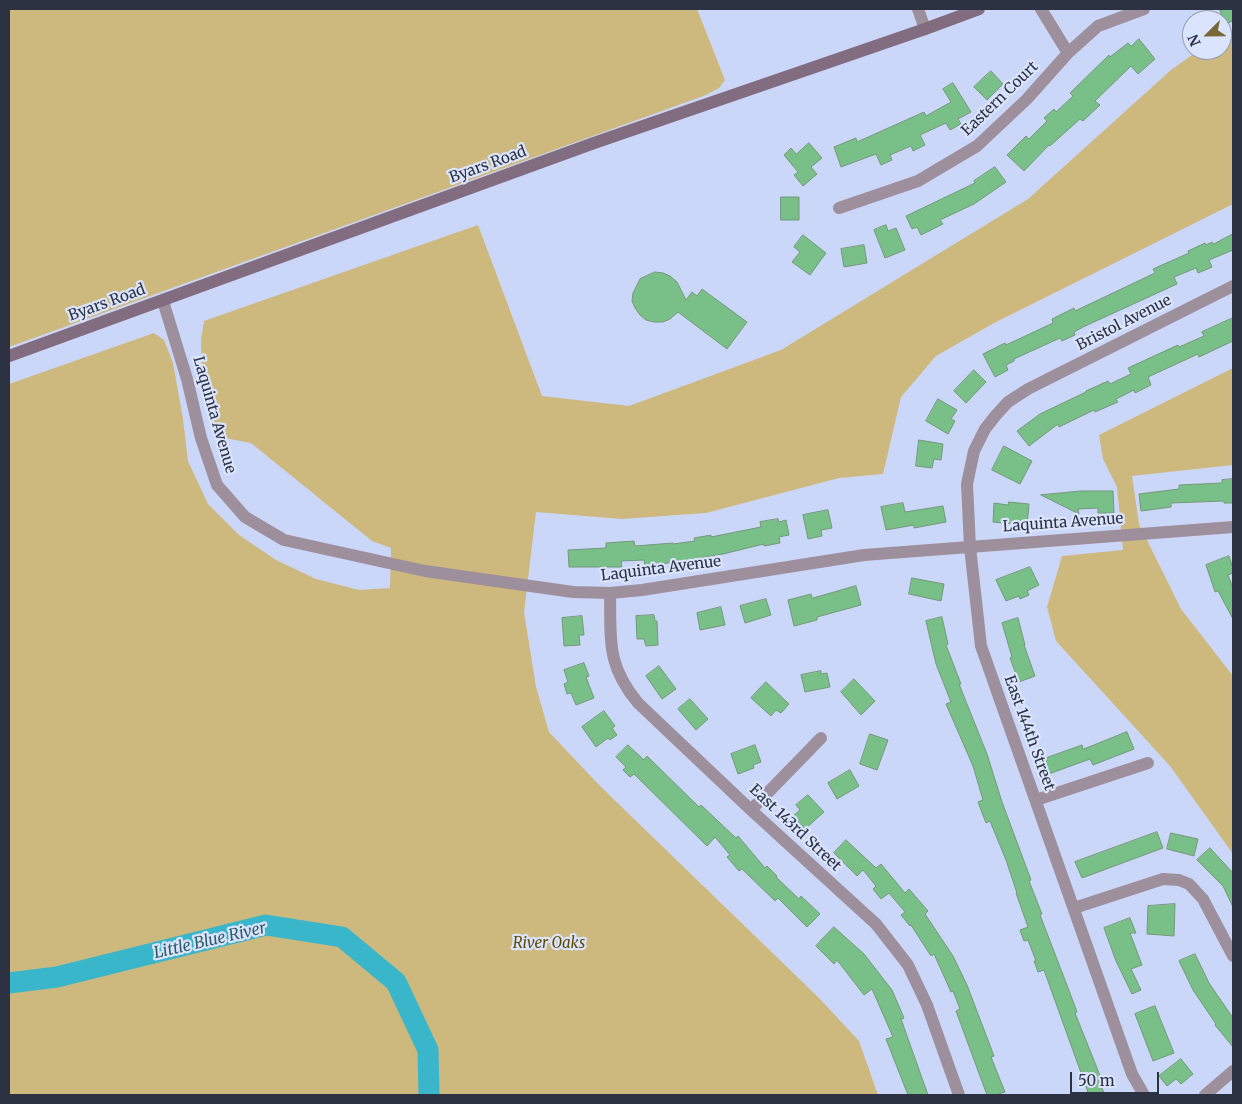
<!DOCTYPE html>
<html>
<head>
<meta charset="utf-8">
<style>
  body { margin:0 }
  #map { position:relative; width:1242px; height:1104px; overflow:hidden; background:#cbd7f8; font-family:Merriweather,serif }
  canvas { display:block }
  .frame { position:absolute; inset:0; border:10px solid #2c3242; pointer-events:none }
  .north { position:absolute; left:1182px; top:10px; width:50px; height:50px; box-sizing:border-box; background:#dbe4fd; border:1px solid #959db2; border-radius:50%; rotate:247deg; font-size:14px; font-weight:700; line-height:20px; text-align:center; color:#2c3242 }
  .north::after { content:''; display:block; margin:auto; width:18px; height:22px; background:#796736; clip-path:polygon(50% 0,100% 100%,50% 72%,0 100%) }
  .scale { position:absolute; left:1070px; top:1072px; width:89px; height:22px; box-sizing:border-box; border:2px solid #2c3242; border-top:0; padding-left:6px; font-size:15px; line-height:18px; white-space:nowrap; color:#2c3242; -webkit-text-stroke:4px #dbe4fd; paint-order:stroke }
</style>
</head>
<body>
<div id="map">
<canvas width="1242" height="1104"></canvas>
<div class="frame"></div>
<div class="north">N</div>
<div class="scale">50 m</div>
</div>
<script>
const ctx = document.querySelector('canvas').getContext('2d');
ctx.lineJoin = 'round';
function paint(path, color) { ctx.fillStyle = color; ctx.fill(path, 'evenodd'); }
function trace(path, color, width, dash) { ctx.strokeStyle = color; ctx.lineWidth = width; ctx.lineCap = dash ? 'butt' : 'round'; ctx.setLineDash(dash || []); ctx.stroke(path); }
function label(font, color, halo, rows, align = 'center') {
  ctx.font = font + ' Merriweather,serif'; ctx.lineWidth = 4.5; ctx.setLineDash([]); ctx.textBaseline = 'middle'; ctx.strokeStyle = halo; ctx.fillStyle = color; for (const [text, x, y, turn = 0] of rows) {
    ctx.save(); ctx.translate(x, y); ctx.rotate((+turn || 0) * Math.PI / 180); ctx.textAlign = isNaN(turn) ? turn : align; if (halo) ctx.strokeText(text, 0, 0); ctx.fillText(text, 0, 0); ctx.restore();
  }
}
const green = new Path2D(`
  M9,9H697L725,80L719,88L706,95L9,347Z
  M1233,30V204L994,323L936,356L901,397L883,474L839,478L706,513L622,519L536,512L524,612L536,687L549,732L599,785L819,998L859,1041L878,1095H9V384L154,333L164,340L173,363L183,419L188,461L208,504L239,535L276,560L316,579L359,590L390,588L391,548L372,541L251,443L214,436L202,379L201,340L204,321L478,225L542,396L629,406L781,350L1028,199L1171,70L1199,50H1222V35Z
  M1233,368V465L1132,476L1139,524L1181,609L1233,676V854L1170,766L1056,641L1047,607L1062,556L1123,550L1117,487L1103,459L1099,435Z`);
const river = new Path2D(`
  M9,983L57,977L266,925L342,937L396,982L428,1050L429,1095`);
const building = new Path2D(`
  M1227,9H1233V21L1225,24L1220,11Z
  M1139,39L1155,59L1138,74L1131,66L1095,101L1100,105L1083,121L1080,119L1050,146L1049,145L1024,171L1007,155L1026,136L1029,139L1047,121L1044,118L1054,109L1056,112L1073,96L1070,93L1109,55L1110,57L1128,43L1131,46Z
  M991,71L1003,84L987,100L974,87Z
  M953,83L971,112L958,119L961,124L950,130L946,123L920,135L925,145L913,151L911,146L890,155L892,160L881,165L876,154L841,167L834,147L856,138L857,142L924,112L926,116L951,102L943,89Z
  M809,143L822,158L811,167L817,174L803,186L794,175L798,172L784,155L791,148L796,154Z
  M995,167L1006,182L974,204L940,220L943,224L921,235L917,227L912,229L906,216L975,183L974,181Z
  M781,197H799V220H781Z
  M886,225L888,231L896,228L905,250L885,258L874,230Z
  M1233,234V250L1209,260L1212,267L1198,273L1196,268L1174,277L1177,284L1083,327L1074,332L1075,335L1062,341L1060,338L1014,359V361L1006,365L1008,370L995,377L983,354L1005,343L1006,345L1053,323L1052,319L1074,308L1075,311L1155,273L1153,269L1189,253L1188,251L1205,243L1206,245L1212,242L1213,244Z
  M803,235L826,253L810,275L792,262L800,252L794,247Z
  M864,245L867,263L844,267L841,249Z
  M655,272L663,273L670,276L677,282L686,300L692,292L697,296L702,289L747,322L727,349L678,312L670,319L663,322H654L646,320L640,315L635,308L632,301L633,293L640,279Z
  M1233,318V341L1199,357L1198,354L1148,377L1151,385L1135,393L1134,390L1116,399L1118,402L1095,412L1094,410L1059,427L1058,424L1029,446L1017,431L1040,414L1086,392V391L1108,381L1110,384L1131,374L1128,368L1178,345L1179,347L1204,336L1202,332Z
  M974,370L986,382L966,403L954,391Z
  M938,399L957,410L951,419L955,421L948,434L926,421Z
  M919,440L943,444L941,460L934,459L932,468L916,466Z
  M1004,446L1032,461L1020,484L992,470Z
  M1233,479V503H1224V501L1171,503V507L1141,511L1139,494L1179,489V485L1222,483V480Z
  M1081,491H1113L1114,513H1098V508L1078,509L1079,514L1041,495Z
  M1009,502L1029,504L1027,525L993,522L994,503L1008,505Z
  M903,503L905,512L943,506L946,522L914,528V525L886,530L881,507Z
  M828,510L832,528L821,530L822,536L808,539L803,515Z
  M778,519L779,522L786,520L789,535L779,537L780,543L764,546V544L723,554L675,562L645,566L644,560L621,561L622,567H569L568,550L606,548V543L634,541L635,546L673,543V544L695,541L694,538L711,535V537L761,527L760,522Z
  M1229,556L1233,568V573L1228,575L1233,588V619L1218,591L1215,592L1206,565Z
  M1030,567L1039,585L1027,591L1029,595L1020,599L1019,596L1006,601L996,580Z
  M912,578L944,584L941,601L909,594Z
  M856,586L861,605L817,617V620L794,626L788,600L811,594L812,598Z
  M766,599L771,615L745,623L740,606Z
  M721,607L725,625L700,630L697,613Z
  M654,615L655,621H657L658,645L646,646L644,639H637L636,616Z
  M582,616L584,635H579L580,645L564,646L562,618Z
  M942,617L948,644L946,645L961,684H959L987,754L1002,802L1031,880L1029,881L1042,914L1040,915L1065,980L1077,1012L1075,1013L1101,1078L1098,1079L1105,1095H1089L1044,970L1038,972L1034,961H1036L1028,940L1024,941L1020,930L1028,927L1016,893H1017L1006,860L990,821L986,823L978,802L983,800L973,766L946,704L951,702L936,664L926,621Z
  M1018,618L1025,645H1024L1035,676L1019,682L1010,658L1012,657L1002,623Z
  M584,663L589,676L586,677L594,698L576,705L571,693L567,694L564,684L568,682L564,670Z
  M659,666L676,689L662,699L646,676Z
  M821,671V674L827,673L830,687L805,692L801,675Z
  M854,679L875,701L861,715L841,692Z
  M766,682L789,704L781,713L776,710L771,716L751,698Z
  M690,699L708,719L696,730L678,709Z
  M604,711L615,726L612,728L617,735L610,740L608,738L596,747L582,727Z
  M1127,732L1134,749L1093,765L1090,759L1046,775L1040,760L1082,745L1083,749Z
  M870,734L888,740L877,770L860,764Z
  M628,745L644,760L647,756L699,807L701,805L736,838L738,836L765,868L767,866L777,876L776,877L799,899L801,896L820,914L807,927L778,898L775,901L742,869L739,871L727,857L730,855L715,837L707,846L634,774L630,777L623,770L626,767L616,757Z
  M755,745L761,762L753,765L754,768L738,774L731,754Z
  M850,770L859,786L837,799L828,783Z
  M808,795L824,812L805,829L793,816L800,810L796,805Z
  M1157,832L1163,848L1082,878L1075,862Z
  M1171,833L1198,839L1194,856L1167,849Z
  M846,840L876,868L881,864L905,893L909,889L928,911L925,914L953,956L967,985L994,1056L991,1057L1005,1092L996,1095H987L956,1011L960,1009L953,991L951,992L934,954L931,956L911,925L910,926L901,915L905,912L889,893L881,899L873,889L876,886L863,870L857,876L834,853Z
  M1210,848L1233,873V907L1223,886L1197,860Z
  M1175,904L1174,936L1147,934L1148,906Z
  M1130,918L1136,933H1130L1142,965L1131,969L1141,990L1132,994L1116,961L1104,928Z
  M834,927L864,954L892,990L904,1018L901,1019L928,1095H908L886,1039L893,1037L872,989L864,995L837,960L834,964L816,946Z
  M1195,954L1209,983L1233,1018V1047L1215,1025L1216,1024L1193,990L1179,961Z
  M1155,1006L1174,1053L1153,1061L1135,1014Z
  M1181,1059L1193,1074L1181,1084L1176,1079L1167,1086L1159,1076Z`);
const street = new Path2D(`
  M918,9L925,29
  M1041,9L1068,53L1098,26L1144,9
  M839,208L918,181L977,146L1027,99L1068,53
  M163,301L187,379L201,438L217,485L245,517L284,540L425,571L573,592L610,593L642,590L864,555L1233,527
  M610,593C611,641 606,664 638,703L751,810L876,924L908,965L927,1005L959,1095
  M1036,800L1148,763
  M751,810L821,738
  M1074,908L1163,879L1179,880L1189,884L1203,899L1233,956
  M1144,1095L1132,1074L981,646L970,547L967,484L974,451L985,429L996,415L1008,402L1028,389L1233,286
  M1205,1095L1233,1071`);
const secondary = new Path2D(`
  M9,356L594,143L925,29L979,9`);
const streetNames = [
  ["Eastern Court",1000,99,-44],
  ["Byars Road",488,165,-20],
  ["Byars Road",107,303,-20],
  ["Bristol Avenue",1124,323,-27],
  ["Laquinta Avenue",214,415,74],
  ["Laquinta Avenue",1063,523,-4],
  ["Laquinta Avenue",661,569,-7],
  ["East 144th Street",1029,733,70],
  ["East 143rd Street",795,828,43]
];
const parkNames = [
  ["River Oaks",549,944]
];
const waterNames = [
  ["Little Blue River",210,941,-13]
];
paint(green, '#cdb87e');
trace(river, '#3ab6ca', 21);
paint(building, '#78c088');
trace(building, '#73987a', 1);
trace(street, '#9e8f9c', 12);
trace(secondary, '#826c7f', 12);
label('15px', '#2c3242', '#dbe4fd', streetNames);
label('italic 15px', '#5e4903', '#dbe4fd', parkNames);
label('italic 16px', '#2b5d65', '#dbe4fd', waterNames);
</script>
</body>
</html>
